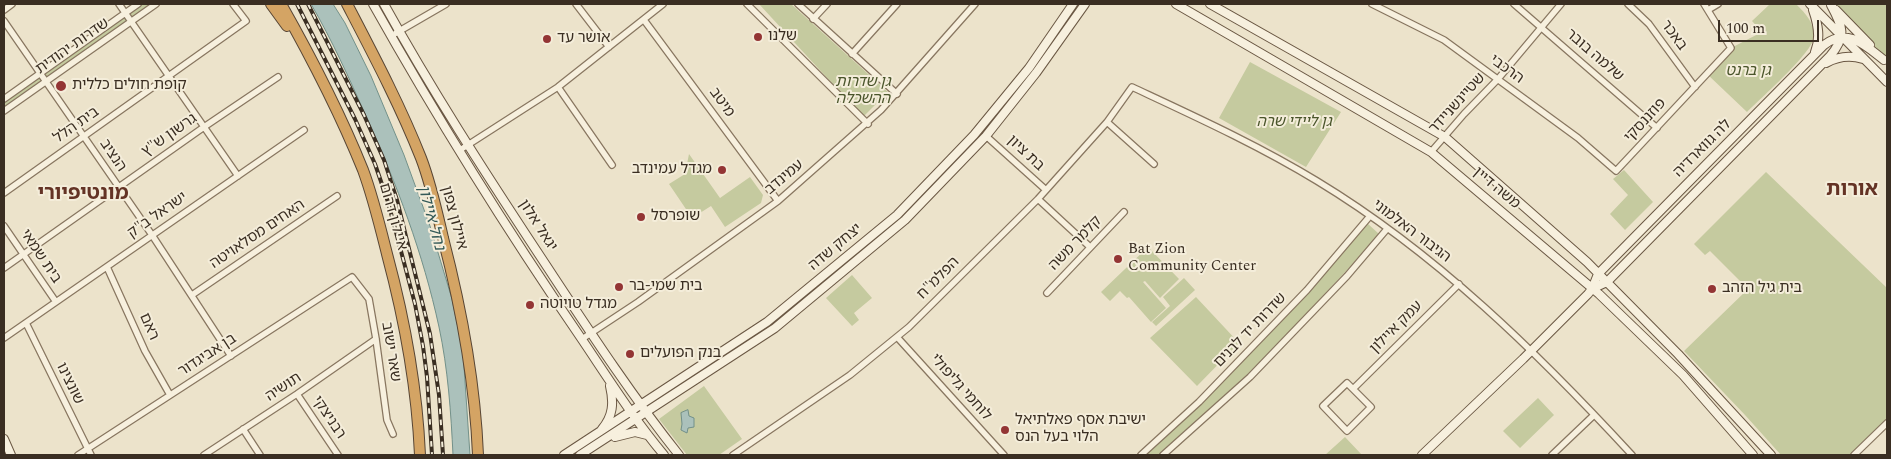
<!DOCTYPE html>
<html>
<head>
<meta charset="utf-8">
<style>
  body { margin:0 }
  #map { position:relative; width:1891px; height:459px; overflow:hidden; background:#ece3cb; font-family:Spectral,serif }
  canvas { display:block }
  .frame { position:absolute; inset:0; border:5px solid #3a2e22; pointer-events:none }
  .scale { position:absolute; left:1718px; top:20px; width:101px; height:22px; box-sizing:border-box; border:2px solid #3a2e22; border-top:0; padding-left:6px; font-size:15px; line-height:18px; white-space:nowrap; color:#3a2e22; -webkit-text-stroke:4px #f4edda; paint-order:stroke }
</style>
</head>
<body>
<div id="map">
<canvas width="1891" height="459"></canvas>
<div class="frame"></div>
<div class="scale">100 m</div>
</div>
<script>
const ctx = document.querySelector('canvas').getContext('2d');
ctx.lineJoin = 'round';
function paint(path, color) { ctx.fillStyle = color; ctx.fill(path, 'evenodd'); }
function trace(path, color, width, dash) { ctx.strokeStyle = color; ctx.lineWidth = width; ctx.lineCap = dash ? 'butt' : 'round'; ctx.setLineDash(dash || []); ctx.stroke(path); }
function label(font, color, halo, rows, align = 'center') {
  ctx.font = font + ' Spectral,"Noto Sans Hebrew",serif'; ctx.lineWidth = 4; ctx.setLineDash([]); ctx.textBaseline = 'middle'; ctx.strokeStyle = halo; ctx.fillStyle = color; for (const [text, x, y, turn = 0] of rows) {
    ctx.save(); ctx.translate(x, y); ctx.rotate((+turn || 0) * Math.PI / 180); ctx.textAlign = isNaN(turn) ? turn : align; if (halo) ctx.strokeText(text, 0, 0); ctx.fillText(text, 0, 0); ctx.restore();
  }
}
const green = new Path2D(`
  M143,4H152L4,108V102Z
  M759,4H791L888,92L863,117Z
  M1770,4H1796C1806,14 1814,22 1814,37C1813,52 1760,99 1747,112L1707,74L1731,48L1762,32L1752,21Z
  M1835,4H1887V59L1862,36Z
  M1250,62L1341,112L1306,167L1219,118Z
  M689,154L720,198L750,177L763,195L761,203L725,227L711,206L692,218L669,184L685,174Z
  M1624,170L1653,202L1625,230L1610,214L1628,195L1613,179Z
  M1766,172L1887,288V423L1854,455H1781L1745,415L1684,351L1748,289L1710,251L1705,255L1694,244Z
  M1367,223L1379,234L1347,270L1249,375L1161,455H1144C1224,382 1297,306 1367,223Z
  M1148,247L1179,279L1160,298L1145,281L1143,282L1166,308L1151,322L1129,297L1127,298L1120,291L1110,301L1101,292Z
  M852,275L872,298L854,313L859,320L852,326L826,298Z
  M1184,278L1195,290L1156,326L1152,322L1170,306L1163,297Z
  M1196,297L1239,343L1197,386L1150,338Z
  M704,386L742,439L719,455H687L659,419Z
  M1538,398L1554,415L1520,448L1503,431Z
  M1345,437L1362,455H1325Z`);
const water = new Path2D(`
  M311,4H333L345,23L371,76L404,155L430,226L452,299L463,352L470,455H453C451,413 448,369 439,327C423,253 397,185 366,116C349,78 332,40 311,4Z
  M688,410L689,416L694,418V427L688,428L687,433L681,430L682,424L681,413Z`);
const street = new Path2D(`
  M119,4L238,176
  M576,4L609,47
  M747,4L868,124
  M798,4L897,94
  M1372,4L1444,40L1578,138L1616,171L1731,48L1704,4
  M1514,4L1657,128
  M1628,4L1649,24L1695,87
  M4,10L12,4
  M1708,10L1718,4
  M813,19L827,4
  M644,20L778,201
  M4,21L152,235L231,356
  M396,33L446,4
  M852,54L897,4
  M558,87L612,165
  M4,99L138,4
  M4,111L156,4
  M1107,122L1154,164
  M986,136L1046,190
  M460,150L558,87L663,4
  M1431,152L1464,114L1498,79L1561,4
  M4,193L246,21L233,4
  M1038,199L1090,247
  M4,226L56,302
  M107,267L145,351L170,395
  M4,268L204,127L278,77
  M1047,293L1124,212
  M192,295L337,196
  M26,323L91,455
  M897,337L1004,455
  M4,338L304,130
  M582,339L638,302L778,201L881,110L975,4
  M1347,383L1371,407L1347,431L1323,406Z
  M1353,389L1459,284
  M297,394L338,455
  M243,429L260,455
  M78,455L352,277L369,299L376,339L387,420L393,434
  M204,455L297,394L376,339
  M733,455L850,375L909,327L1038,199L1107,122L1132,87C1194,116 1258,145 1317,181C1436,253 1538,353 1632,455
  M1141,455L1199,402L1307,290L1370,216
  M1163,455L1250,377L1347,276L1387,229
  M1552,455L1594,415
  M1854,455L1887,423`);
const secondary = new Path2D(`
  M373,4C437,118 507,230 581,338C608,378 633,418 664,455
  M384,4C431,89 484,171 538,253C583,321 628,391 679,455
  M1176,4L1431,152L1599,294L1683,375L1753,455
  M1210,4L1445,137L1587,262L1678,354L1771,455
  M1810,4L1887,82
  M1813,10C1818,24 1821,38 1815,52
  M1836,10L1870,45
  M1826,63C1837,57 1850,55 1863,59
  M1592,289L1607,282L1830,56C1847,36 1843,27 1831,5
  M602,429C613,416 614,403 610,386
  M615,437L635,432L647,435
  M4,439L11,455
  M564,455L767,322L897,215L974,135L1029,68L1073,4
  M580,455L775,328L905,220L986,136L1036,73L1085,4
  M1422,455L1523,359L1588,294L1592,289L1598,274L1824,45C1847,27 1865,45 1884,60`);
const highway = new Path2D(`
  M271,4L287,26
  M281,4C311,57 340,113 363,170C373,197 380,226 387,254C405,321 417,386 420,455
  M347,4C373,54 400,105 421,158C431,184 437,212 443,238C462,311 475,380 478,455`);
const rail = new Path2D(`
  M297,4L355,119L375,164L388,202L415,304L423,346L427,377L432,455
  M308,4L364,115L384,160L397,200L430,334L439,395L443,455`);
const markers = [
  [758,37,5,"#933534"],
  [547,39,5,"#933534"],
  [61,86,6,"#933534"],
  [722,170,5,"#933534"],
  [641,217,5,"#933534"],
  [1118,259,5,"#933534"],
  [619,287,5,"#933534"],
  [1712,289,5,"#933534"],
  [530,305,5,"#933534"],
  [630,354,5,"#933534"],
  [1005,430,5,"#933534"]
];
const streetNames = [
  ["באכר",1673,36,54],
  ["שדרות יהודית",73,47,-35],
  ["שלמה בובר",1594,56,41],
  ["הרכבי",1506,70,36],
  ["מיטב",721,103,54],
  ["שטיינשניידר",1458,104,-48],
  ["פוזננסקי",1646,121,-47],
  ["בית הלל",77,126,-35],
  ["גרשון ש\"ץ",170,136,-35],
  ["לה גווארדיה",1703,149,-45],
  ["בת ציון",1025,154,43],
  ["הנציב",112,156,56],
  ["עמינדב",785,178,-40],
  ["משה דיין",1496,189,40],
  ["ישראל ב\"ק",158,216,-35],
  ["איילון דרום",392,217,74],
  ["איילון צפון",453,218,75],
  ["יגאל אלון",537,226,57],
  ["הגיבור האלמוני",1411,232,37],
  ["האחים מסלאויטה",258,235,-34],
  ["קלמר משה",1076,244,-46],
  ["יצחק שדה",836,248,-40],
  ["בית שמאי",40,257,56],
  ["הפלמ\"ח",939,279,-45],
  ["ראם",148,327,66],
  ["עמק איילון",1397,328,-45],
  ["שדרות יד לבנים",1251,331,-46],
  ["שאר ישוב",390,352,81],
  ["בן אביגדור",208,356,-33],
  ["שונצינו",69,384,64],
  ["תושיה",284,388,-33],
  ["לוחמי גליפולי",960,388,48],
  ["רבניצקי",328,418,56]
];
const poiNames = [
  ["שלנו",768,37],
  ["אושר עד",557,39],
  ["קופת חולים כללית",72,86],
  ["מגדל עמינדב",712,170,"right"],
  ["שופרסל",651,217],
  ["Bat Zion",1128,250],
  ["Community Center",1128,267],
  ["בית שמי-בר",629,287],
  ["בית גיל הזהב",1722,289],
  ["מגדל טויוטה",540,305],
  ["בנק הפועלים",640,354],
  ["ישיבת אסף פאלתיאל",1015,421],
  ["הלוי בעל הנס",1015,438]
];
const parkNames = [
  ["גן ברנט",1748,72],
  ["גן שדרות",863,83],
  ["ההשכלה",863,100],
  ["גן ליידי שרה",1294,123]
];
const waterNames = [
  ["נחל איילון",430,218,75]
];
const districtNames = [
  ["אורות",1852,191],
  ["מונטיפיורי",83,195]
];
paint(green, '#c5ca9f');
paint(water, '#abc1bb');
trace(water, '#729089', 1);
trace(street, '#887660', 8);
trace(secondary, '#6a5743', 10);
trace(highway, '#574534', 12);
trace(street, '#f7f0de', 5.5);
trace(secondary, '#f7f0de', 8);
trace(highway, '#d4a464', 10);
trace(rail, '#3a2e22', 4);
trace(rail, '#f4edda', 2, [5.5]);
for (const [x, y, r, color] of markers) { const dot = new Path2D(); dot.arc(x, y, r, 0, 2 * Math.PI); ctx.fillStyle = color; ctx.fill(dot); trace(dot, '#f4edda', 2); }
label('15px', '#3a2e22', '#f4edda', streetNames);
label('15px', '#3a2e22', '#f4edda', poiNames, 'left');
label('italic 15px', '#4a552b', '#f4edda', parkNames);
label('italic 16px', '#335957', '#f4edda', waterNames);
label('bold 20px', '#643325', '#f4edda', districtNames);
</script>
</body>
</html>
